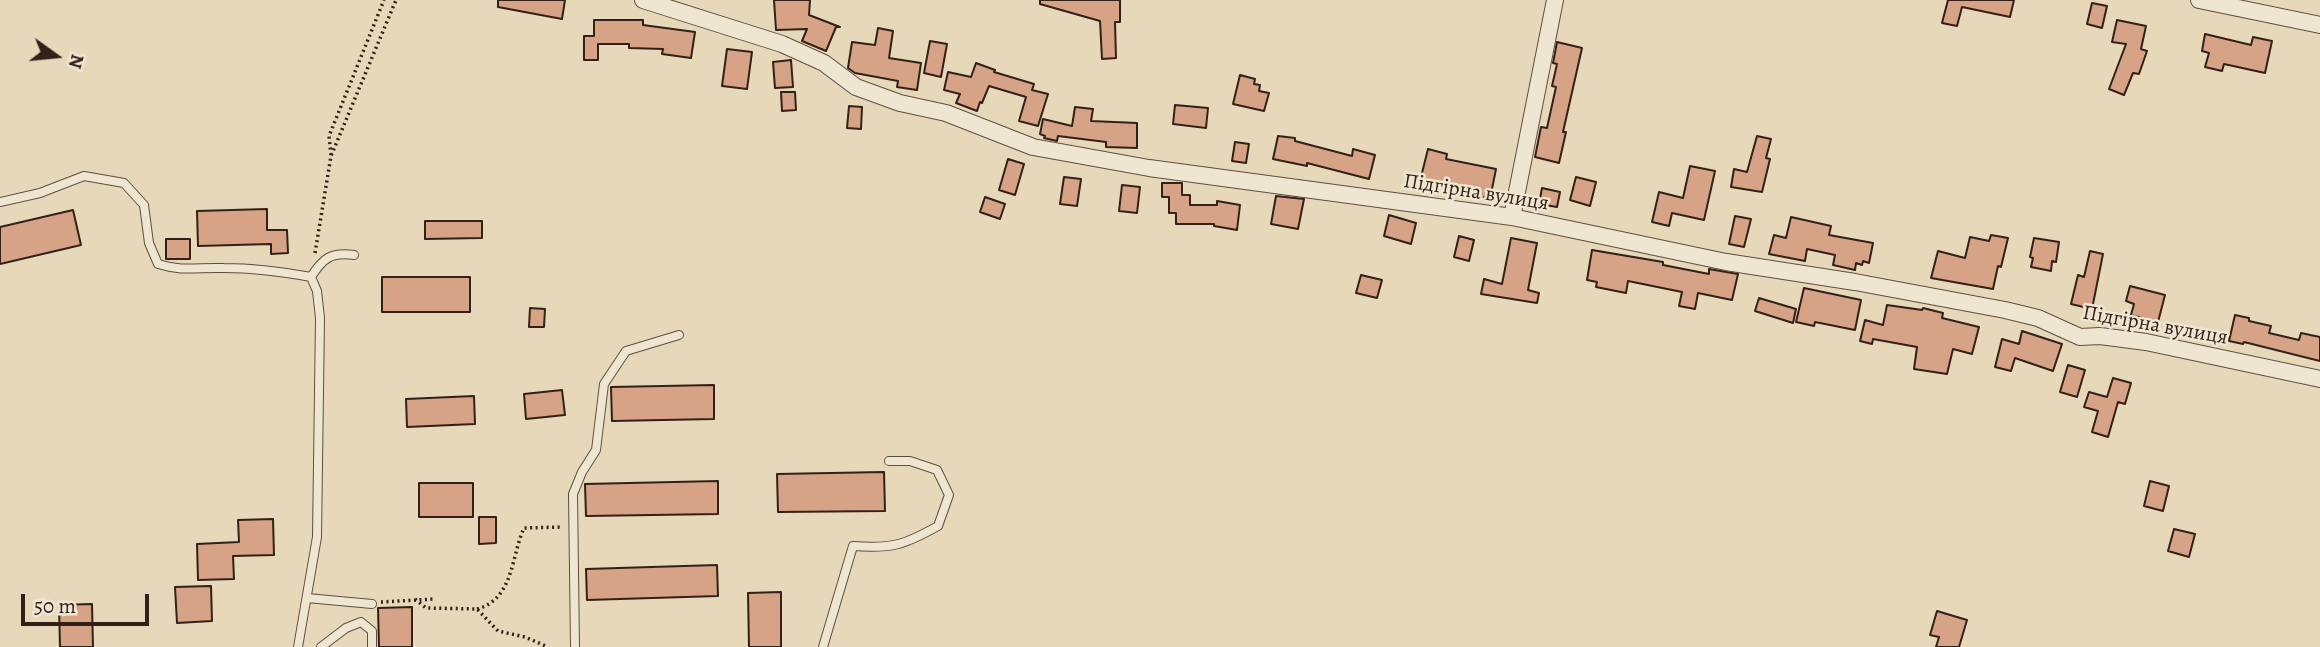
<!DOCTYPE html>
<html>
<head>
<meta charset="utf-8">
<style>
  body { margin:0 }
  #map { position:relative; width:2320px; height:647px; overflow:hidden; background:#e6d8b9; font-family:Alegreya,serif }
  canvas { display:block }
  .north { position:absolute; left:21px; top:21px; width:70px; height:70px; -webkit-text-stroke:5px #efe6d2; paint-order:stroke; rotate:105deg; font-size:19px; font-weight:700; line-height:28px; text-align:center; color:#332018 }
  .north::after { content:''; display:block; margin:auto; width:24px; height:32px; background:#332018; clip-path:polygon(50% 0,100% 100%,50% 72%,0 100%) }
  .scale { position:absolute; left:21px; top:594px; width:128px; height:32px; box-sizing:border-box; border:4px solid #332018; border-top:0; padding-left:9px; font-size:21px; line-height:24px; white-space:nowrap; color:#332018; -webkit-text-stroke:5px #efe6d2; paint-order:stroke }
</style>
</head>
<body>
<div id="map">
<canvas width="2320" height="647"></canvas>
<div class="north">N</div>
<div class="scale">50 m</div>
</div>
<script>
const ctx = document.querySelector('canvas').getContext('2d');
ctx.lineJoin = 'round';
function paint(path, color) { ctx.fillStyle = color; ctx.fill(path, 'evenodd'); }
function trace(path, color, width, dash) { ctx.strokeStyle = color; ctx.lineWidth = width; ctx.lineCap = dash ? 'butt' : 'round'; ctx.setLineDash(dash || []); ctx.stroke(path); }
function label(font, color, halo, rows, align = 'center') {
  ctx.font = font + ' Alegreya,serif'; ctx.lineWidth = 5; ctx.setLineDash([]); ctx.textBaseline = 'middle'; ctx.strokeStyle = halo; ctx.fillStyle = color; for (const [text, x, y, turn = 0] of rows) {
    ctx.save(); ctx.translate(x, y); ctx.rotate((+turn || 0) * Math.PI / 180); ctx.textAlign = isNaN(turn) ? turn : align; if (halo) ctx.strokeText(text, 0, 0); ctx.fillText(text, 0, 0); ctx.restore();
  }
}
const building = new Path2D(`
  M498,0H565L562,19L498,7Z
  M774,0H810L809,15L840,27H836L826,51L802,41L807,29L776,30Z
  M1040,0H1120V22H1115L1116,58L1102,59L1100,21L1040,4Z
  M1948,0H2014L2010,17L1962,7L1957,26L1942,23Z
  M2092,3L2107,6L2102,28L2087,24Z
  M594,20H643V25L695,32L691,58L662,54L663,49L629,48V44H598V60H584V36H594Z
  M2117,20L2146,26L2141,49L2147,51L2139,74L2133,73L2124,95L2109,89L2126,44L2112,42Z
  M878,28L893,31L889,58L921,63L917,90L897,87L898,81L855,73L848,68L852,42L875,45Z
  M2205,34L2251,45L2253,37L2272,41L2265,73L2224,64L2222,71L2205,67L2209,53L2202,51Z
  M930,41L947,44L941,77L924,73Z
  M1557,42L1582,48L1563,132H1566L1559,163L1535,157L1541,127L1547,128L1556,87L1552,86L1557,64L1553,63Z
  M727,49L752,52L747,89L722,86Z
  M791,60L793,87L775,88L773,62Z
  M976,63L995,70L994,72L1034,84L1032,90L1048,94L1038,126L1019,121L1026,97L989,86L982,103L980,102L977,111L956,103L960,94L944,90L948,72L971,77Z
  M1240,75L1255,79L1254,84L1260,85L1259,91L1269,93L1264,111L1233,104Z
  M781,92H795L796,110L782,111Z
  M1175,105L1208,108L1206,128L1173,124Z
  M849,106L862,107L861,129L847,128Z
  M1075,107L1093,109L1091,121L1137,123V148L1106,147V142L1058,136L1057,141L1044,138L1045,136L1040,134L1043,119L1072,126Z
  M1278,136L1295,138V141L1352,156L1353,149L1375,155L1369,179L1307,163V166L1273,159Z
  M1757,136L1771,139L1766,158L1770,159L1762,192L1731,187L1734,169L1747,172Z
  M1235,142L1249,144L1246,163L1232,161Z
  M1428,149L1447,154L1446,159L1496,169L1490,199L1439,186L1438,190L1419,185Z
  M1008,159L1024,164L1015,195L999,190Z
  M1690,166L1715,171L1704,220L1672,213L1669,226L1652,222L1659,192L1683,198Z
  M1064,177L1081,179L1077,206L1060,204Z
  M1576,177L1596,182L1590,206L1570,200Z
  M1162,183H1182V195H1190V205H1217V201L1240,205L1237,230L1214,226V224H1176V213H1169V197H1162Z
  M1122,185L1140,187L1137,213L1119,211Z
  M1542,188L1560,192L1557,207L1539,204Z
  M1276,196L1304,199L1298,229L1271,224Z
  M985,197L1005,204L1000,219L980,212Z
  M267,209V230H287L288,253L271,254V244L198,246L197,211Z
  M73,210L81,245L0,264V227Z
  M1389,215L1416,223L1411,244L1384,236Z
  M1735,216L1751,219L1744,247L1729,244Z
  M1791,217L1831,226L1829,235L1873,243L1869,263L1863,261L1862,265L1856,263L1855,270L1833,265L1835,255L1807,249L1805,261L1769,254L1774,235L1786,238Z
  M425,221H482V238L425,239Z
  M1991,235L2008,238L2001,267L1998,266L1993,289L1931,278L1938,251L1965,258L1970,237L1989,241Z
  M1459,236L1474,240L1469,261L1454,257Z
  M1511,238L1537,243L1528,290L1539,293L1537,303L1481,294L1484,279L1502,284Z
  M2034,238L2059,242L2056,262L2052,261L2051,271L2031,267L2033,258L2030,257Z
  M166,239H190V259H166Z
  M1592,250L1663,262V265L1709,274V269L1738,274L1732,300L1698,293L1695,309L1679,306L1682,292L1628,281L1626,293L1596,287L1597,282L1587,280Z
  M2090,251L2103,254L2092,309L2071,304L2078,275L2084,277Z
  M1361,275L1382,280L1377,298L1356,293Z
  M382,277H470V312H382Z
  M2130,286L2165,295L2158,322L2131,315L2134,304L2126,301Z
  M1804,288L1861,300L1855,330L1815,322L1814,326L1796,322Z
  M1759,298L1796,309L1793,323L1755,311Z
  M1887,305L1922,310L1923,308L1943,313L1942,318L1979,327L1972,354L1953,349L1947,374L1914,369L1917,347L1873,339L1872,344L1860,341L1865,320L1883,325Z
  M530,308L545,309L544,327H529Z
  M2235,315L2249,318V321L2271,326L2269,333L2299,340L2301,333L2320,337V361L2244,342L2243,344L2229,341Z
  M2022,331L2062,344L2053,371L2015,358L2011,371L1995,367L2002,339L2019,344Z
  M2068,365L2085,370L2077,397L2060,392Z
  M2113,378L2131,383L2125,404L2118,402L2108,437L2092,432L2098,411L2084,407L2089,392L2107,397Z
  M714,385V419L612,421L611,387Z
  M562,390L565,415L526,419L524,394Z
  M474,396L475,424L407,427L406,399Z
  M884,472L885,511L778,512L777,474Z
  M718,481V514L586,516L585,484Z
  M2150,481L2169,486L2163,511L2144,506Z
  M419,483H473V517H419Z
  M479,517H496V543L479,544Z
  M273,519L274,555L233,556L234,579L198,580L197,544L239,542L238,520Z
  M2174,529L2195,534L2189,557L2168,551Z
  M717,565L718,596L587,600L586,569Z
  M211,586L212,621L177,623L175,587Z
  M781,592V647H749L748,593Z
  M92,604L93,647H60L59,605Z
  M412,607V647H379L378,608Z
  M1937,611L1967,620L1959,647H1936L1939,637L1930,635Z`);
const path = new Path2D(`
  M331,155L329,136L384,0
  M315,253L331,156L396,0
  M415,599L426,608L477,609L498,631L525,637L548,647
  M381,602L434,599
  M477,609C514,599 511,556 524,528L563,527`);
const service = new Path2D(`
  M0,202L40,193L84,176L124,183L144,205L149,243L158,264C184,272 198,267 224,268C253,268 283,272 311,277L317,291L320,318L317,537L298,647
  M311,277C323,258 331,252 354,255
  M307,598L372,604
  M321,647L346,628L361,622L372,631V647
  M575,647L573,494L582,472L596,450L604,384L626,351L679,335
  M823,647L853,546C892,549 904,545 938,526L949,495L937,470L910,461H889`);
const minor = new Path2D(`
  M643,0L782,44L824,63L856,87L900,103L946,113L1033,147L1149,168L1512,217L1726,262L1855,282L2005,310L2038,318L2080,337L2100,336L2146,342L2320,379
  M2199,0L2320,25
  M1512,217L1555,0`);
const streetNames = [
  ["Підгірна вулиця",1476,193,9],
  ["Підгірна вулиця",2155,326,10]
];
paint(building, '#d7a386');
trace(building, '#332018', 2);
trace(service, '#604e40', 10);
trace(minor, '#604e40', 18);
trace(path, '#332018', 3.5, [2, 3.5]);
trace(service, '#efe6d2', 8);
trace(minor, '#efe6d2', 16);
label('21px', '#332018', '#efe6d2', streetNames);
</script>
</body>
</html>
